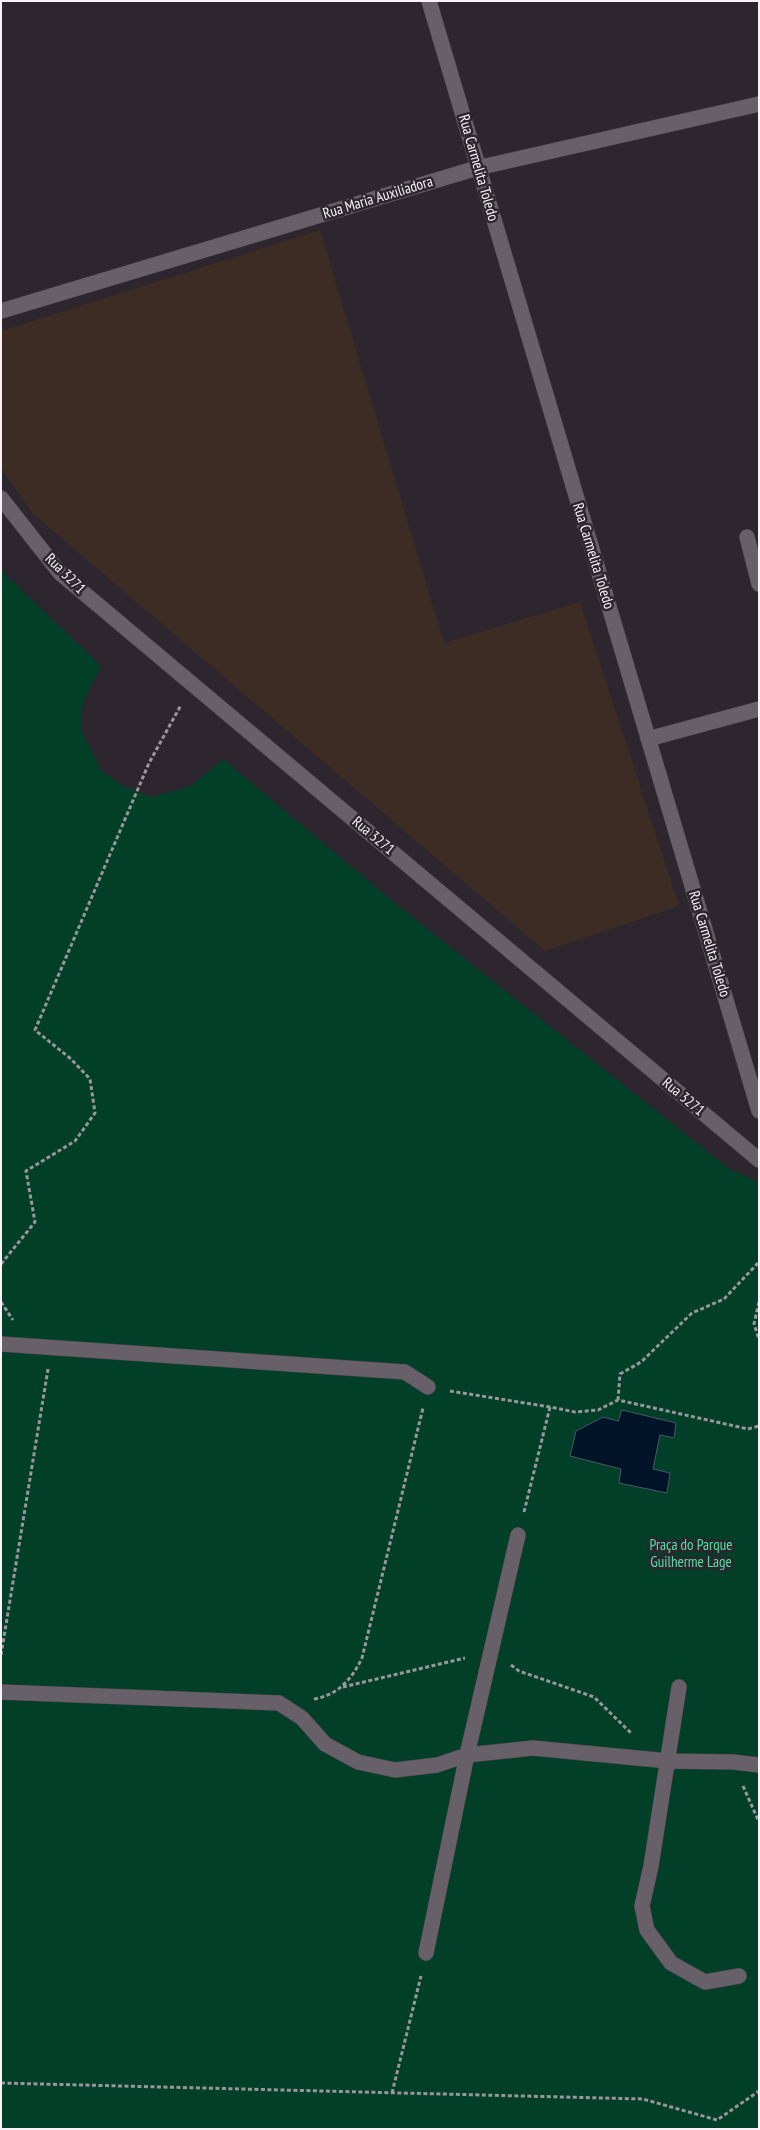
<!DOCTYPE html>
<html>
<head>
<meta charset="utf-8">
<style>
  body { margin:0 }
  #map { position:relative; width:760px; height:2130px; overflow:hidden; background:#2d262e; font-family:"PT Sans Narrow",sans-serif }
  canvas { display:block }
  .frame { position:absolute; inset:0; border:2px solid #f7f3f8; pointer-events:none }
</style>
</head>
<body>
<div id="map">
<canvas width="760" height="2130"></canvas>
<div class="frame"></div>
</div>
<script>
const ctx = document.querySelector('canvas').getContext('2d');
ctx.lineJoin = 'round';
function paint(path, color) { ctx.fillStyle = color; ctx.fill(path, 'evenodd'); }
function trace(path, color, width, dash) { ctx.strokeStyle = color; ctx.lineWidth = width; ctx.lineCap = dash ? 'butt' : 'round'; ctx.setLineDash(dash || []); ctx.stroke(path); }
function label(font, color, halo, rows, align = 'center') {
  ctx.font = font + ' "PT Sans Narrow",sans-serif'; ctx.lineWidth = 5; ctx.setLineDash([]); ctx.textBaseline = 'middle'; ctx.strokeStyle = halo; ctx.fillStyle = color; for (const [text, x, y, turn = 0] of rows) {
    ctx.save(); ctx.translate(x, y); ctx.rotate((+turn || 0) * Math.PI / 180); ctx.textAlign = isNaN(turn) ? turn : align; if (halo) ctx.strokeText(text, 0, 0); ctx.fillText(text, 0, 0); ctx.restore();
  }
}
const industrial = new Path2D(`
  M320,230L444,643L580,602L679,906L545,951L32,513L1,468V331Z`);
const green = new Path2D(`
  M1,567L5,574L101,666L83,702L81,730L101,770L121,785L151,797L191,786L223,759L396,904L728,1168L759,1183V2129H1Z`);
const water = new Path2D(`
  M622,1410L676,1423L674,1438L660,1435L653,1469L670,1473L667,1493L619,1483L621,1469L570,1456L576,1431L603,1417L618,1421Z`);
const path = new Path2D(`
  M1,1264L35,1222L26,1171L75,1141L95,1113L90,1079L71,1059L35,1030L149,763L181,705
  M1,1302L13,1320
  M759,1302L754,1324L759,1339
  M450,1391L550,1407L575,1412L598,1410L618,1400L748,1429L759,1426
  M618,1400L620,1374L641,1362L692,1313L724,1299L759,1262
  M524,1512L550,1407
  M1,1655L48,1369
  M511,1665L519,1671L594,1697L631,1733
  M343,1687L465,1658
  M314,1699C338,1695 352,1679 362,1658L423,1408
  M743,1786L759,1822
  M1,2083L643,2099L717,2120L759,2091
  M392,2093L421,1976`);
const minor = new Path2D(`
  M429,1L759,1111
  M1,311L477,168L759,104
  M1,498L60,573L759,1160
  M747,537L759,584
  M648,739L759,709
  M1,1344L405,1372L428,1387
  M679,1687L651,1866L642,1906L647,1930L671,1963L705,1982L739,1976
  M1,1692L279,1703L302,1718L325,1744L358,1762L395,1770L437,1765L467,1755L533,1748L668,1761L733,1762L759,1765
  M426,1953L467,1755L518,1535`);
const streetNames = [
  ["Rua Carmelita Toledo",478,168,74],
  ["Rua Maria Auxiliadora",378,198,-17],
  ["Rua Carmelita Toledo",593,556,73],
  ["Rua 3271",65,574,45],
  ["Rua 3271",373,836,40],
  ["Rua Carmelita Toledo",709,944,73],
  ["Rua 3271",683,1097,40]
];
const parkNames = [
  ["Praça do Parque",691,1546],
  ["Guilherme Lage",691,1563]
];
paint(industrial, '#3d2c23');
paint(green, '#013f29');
paint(water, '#021428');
trace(water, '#4c5766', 1);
trace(minor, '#484148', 16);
trace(path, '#9b959c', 3, [4, 2.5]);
trace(minor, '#686068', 15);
label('15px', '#f7f3f8', '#2d262e', streetNames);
label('15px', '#4fe0a3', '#2d262e', parkNames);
</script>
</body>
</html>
